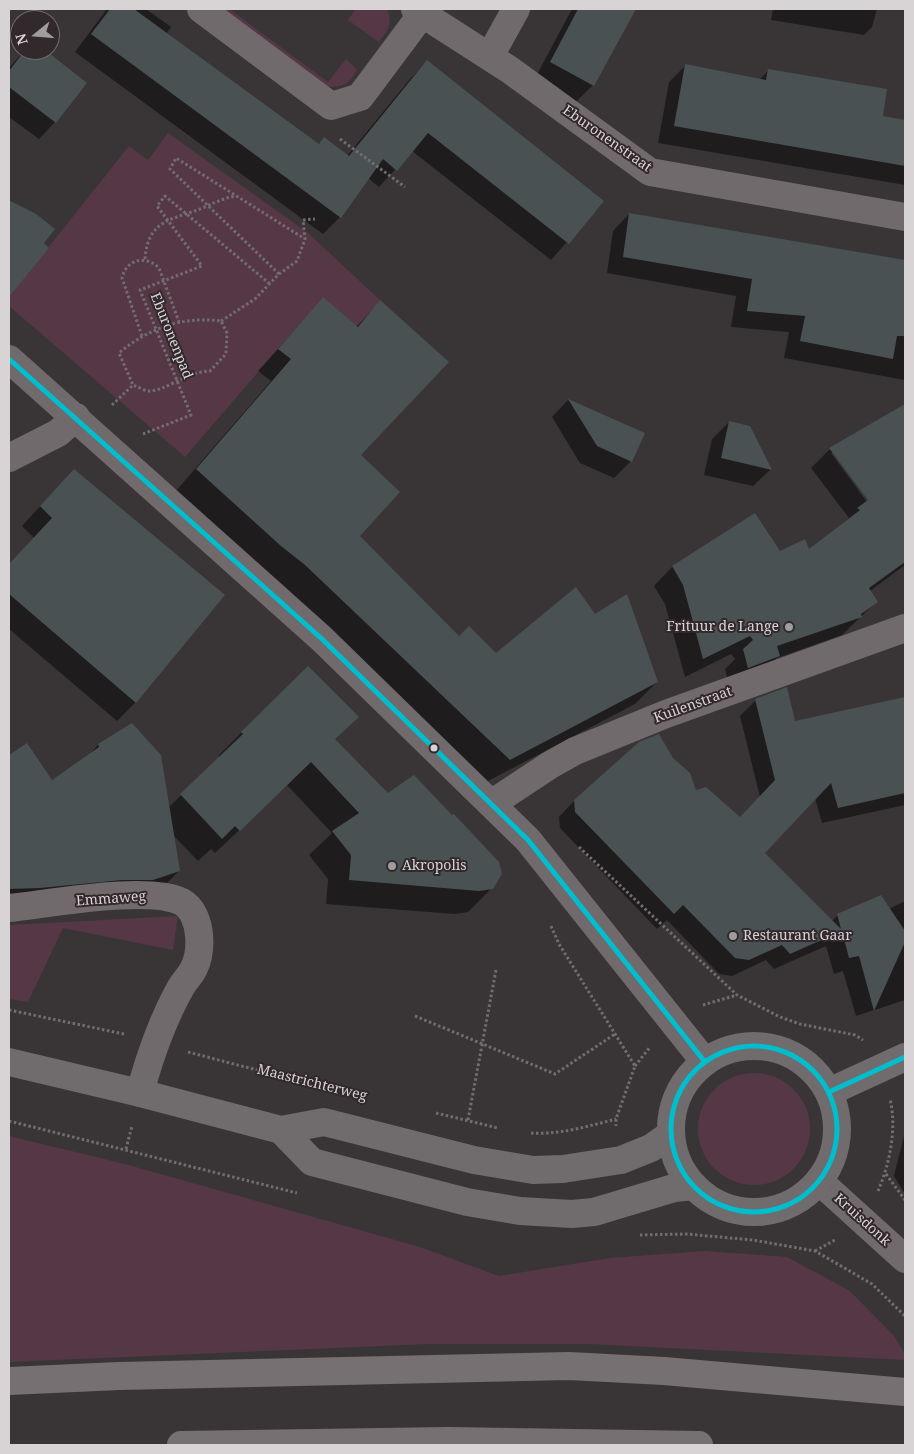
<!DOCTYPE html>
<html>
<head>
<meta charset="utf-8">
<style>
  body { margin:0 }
  #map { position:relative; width:914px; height:1454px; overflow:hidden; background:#393537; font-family:"Noto Serif",serif }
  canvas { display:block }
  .frame { position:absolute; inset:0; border:10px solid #d8d3d5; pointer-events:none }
  .north { position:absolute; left:10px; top:10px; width:50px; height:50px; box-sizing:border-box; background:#31292c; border:1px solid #746d70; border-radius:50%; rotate:253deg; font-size:14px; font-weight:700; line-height:20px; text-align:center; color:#d8d3d5 }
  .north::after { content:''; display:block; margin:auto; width:18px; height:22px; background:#a09c9e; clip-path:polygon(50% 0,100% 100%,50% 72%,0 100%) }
</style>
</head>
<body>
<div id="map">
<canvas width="914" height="1454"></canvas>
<div class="frame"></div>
<div class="north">N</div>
</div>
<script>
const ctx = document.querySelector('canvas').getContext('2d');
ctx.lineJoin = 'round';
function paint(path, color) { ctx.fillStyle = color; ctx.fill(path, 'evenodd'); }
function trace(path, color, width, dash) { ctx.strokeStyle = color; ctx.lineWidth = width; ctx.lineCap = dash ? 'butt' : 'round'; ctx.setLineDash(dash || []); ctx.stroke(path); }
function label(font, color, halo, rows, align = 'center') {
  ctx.font = font + ' "Noto Serif",serif'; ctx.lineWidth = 4; ctx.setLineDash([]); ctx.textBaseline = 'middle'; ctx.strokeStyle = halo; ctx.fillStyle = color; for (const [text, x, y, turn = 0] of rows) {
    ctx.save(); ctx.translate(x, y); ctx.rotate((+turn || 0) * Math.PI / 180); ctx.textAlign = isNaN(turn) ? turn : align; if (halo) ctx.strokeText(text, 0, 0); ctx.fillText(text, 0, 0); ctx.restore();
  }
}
const green = new Path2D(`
  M218,9H229L328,82L346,59L357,70C348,86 343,86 325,87Z
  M356,9H387C393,24 388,30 379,42L348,20Z
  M168,133L308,233L380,300L358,327L322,298L185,457L9,306V297L129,146L148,160Z
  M178,916L173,950L63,928L28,1002L9,999V925Z
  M698 1129a56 56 0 1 1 112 0a56 56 0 1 1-112 0Z
  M9,1136L125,1164L420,1247L499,1276L610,1258L705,1251L787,1257L850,1291L894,1336L905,1354V1360L591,1344H427L9,1362Z`);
const shadow = new Path2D(`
  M107,9H146L171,27L166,34L318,145L324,139L347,156L410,79L427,62L602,202L551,260L412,151L379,187L368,178L340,217L323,234L75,52Z
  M572,9H634L593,85L576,102L534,80Z
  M773,9H877L872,27L864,35L771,20Z
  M25,50H43L55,122L39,139L9,117V68Z
  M686,65L759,80L769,70L881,117L905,121V185L658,143L669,82Z
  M10,200L35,215L43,243L47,248L9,295Z
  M629,214L905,261V380L784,358L789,332L731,327L736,296L607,273L613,231Z
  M323,299L356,327L380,302L359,455L358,536L458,638L496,655L595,615L657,682L635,704L488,781L284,586L175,492L271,381L258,371Z
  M568,400L643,434L631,461L614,478L580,463L552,417Z
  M905,406V565L870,591L876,602L842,635L777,658L760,675L729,686L725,669L735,659L731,654L685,677L665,604L654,586L672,567L754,515L780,552L809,551L849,518L811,468L830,449ZM831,453H834L872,504L870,506Z
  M729,422L749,427L770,470L753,486L704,475L712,439Z
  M55,490L136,702L117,721L9,629V594L24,579L34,538L22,526Z
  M905,698V805L822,823L815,798L763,853L832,921L838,915L889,909L905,901V1000L856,1016L843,971L834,974L826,946L774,969L766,960L732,976L719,974L667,920L657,929L560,828L559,817L575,800L672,759L695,791L740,819L760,797L740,716L756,700L794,722Z
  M132,725L168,808L220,758L218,756L242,732L334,740L388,795L492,888L468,912L455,914L326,904L328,879L309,855L332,833L287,785L215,853L211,849L198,861L173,835L179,871L161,889L9,906V756L27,745L52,782L85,759L98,745Z
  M905,1132V1194L894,1176Z`);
const building = new Path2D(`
  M110,9H134L319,144L324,137L349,156L427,60L604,201L569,244L428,133L397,171L383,159L341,218L91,34Z
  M578,9H636L594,86L550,62Z
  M25,50H45L87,83L56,123L9,87V71Z
  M685,64L766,80L768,69L887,89L883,116L905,120V166L674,126Z
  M9,200L36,214L55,229L44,243L49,248L9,297Z
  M629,213L905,260V336H897L893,359L800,341L805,316L747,311L752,279L623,257Z
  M323,297L358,327L380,300L449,362L361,455L400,492L360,536L459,636L469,626L496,653L576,587L595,614L627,594L658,682L510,760L305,565L281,546L196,469L291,359L278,349Z
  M568,399L645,433L632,462L597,446Z
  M905,404V562L869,588L878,602L861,614L862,617L777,646L780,656L748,668L743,649L753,640L750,636L703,659L683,585L672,566L755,513L780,551L805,539L809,549L860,510L857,508L868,500L829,448Z
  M729,421L750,426L772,470L721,458Z
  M74,469L225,595L136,703L9,594V564L52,518L40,506Z
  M308,666L359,717L335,739L388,793L414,775L452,815L454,814L499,862L502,874L493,889L479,891L349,880L351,855L332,831L359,813L311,762L240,831L235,826L222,839L180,794L243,734L241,732Z
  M787,687L795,721L905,697V793L838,808L831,783L765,853L841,929L837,914L881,895L905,931V942L874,1011L859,956L849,958L842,931L790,954L782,945L749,960L735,958L683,905L674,914L575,812L574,800L639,742L659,734L673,758L690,773L696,790L706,787L740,817L775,780L755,699Z
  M132,723L161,755L180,871L153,880H122L40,888L9,889V755L27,743L52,780L99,747L98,744Z`);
const path = new Path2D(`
  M340,139L405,187
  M145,259C148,216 177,220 207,206C218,201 225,198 236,196
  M279,274L170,169L176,158L305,239
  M221,321L255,299L279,274L297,261L305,239L303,220L315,219
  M142,336L122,278C126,259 146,255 159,268L179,322
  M112,405L133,385C138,387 143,390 148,391C164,392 186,372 210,371L226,354L227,333L221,321C182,316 149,328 119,353L133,385
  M143,434L191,415L140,290L202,266L157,206L165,196L270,284
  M579,847L737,995L780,1017L800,1024L855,1035L863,1040
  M551,926L559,944L635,1066L616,1119V1126
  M703,1005L737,995
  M9,1010L124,1034
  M415,1016L555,1074L615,1034
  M188,1052L322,1087
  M635,1066L650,1047
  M436,1113L498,1128
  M468,1120L496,970
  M9,1121L297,1193
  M531,1133C559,1135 589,1126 616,1119
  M126,1149L132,1126
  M886,1174L905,1200
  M878,1191C890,1163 897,1128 890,1099
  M640,1235L686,1234L753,1240L815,1251L872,1284L905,1316
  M815,1251L835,1240`);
const minor = new Path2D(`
  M201,9L331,106L360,97L422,14
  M415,9L510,70L650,172L905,217
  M490,56L516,9
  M9,359L322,639L528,840L705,1062
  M9,458L58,433L76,417
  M491,804L550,765L575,751L666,714L905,628
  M9,908C49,904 148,885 182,902C193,908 198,923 199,935C200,946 199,958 194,968C191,975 185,980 181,987C162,1021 150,1055 140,1093
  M819,1181L905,1259`);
const major = new Path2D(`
  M671 1129a83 83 0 1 1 166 0a83 83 0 1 1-166 0Z
  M9,1062L140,1093L281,1130L324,1122L474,1160L533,1170L563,1169L621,1160L651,1148L671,1134
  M829,1092L905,1057
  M281,1130L312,1162L467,1202L520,1211L572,1214L594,1212L674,1188L694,1186`);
const highway = new Path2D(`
  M9,1381L119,1376L569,1366L664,1371L905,1392
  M181,1445L448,1441L699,1445`);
const bus1 = new Path2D(`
  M9,359L322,639L528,840L705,1062
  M671 1129a83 83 0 1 1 166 0a83 83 0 1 1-166 0Z
  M829,1092L905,1057`);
const markers = [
  [789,627,5,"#a09c9e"],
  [434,748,4.5,"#d8d3d5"],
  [392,866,5,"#a09c9e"],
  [733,936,5,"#a09c9e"]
];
const streetNames = [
  ["Eburonenstraat",607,139,35],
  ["Eburonenpad",171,336,68],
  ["Kuilenstraat",693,705,-20],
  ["Emmaweg",111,899,-4],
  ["Maastrichterweg",312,1083,14],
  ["Kruisdonk",862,1220,42]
];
const poiNames = [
  ["Frituur de Lange",779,627,"right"],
  ["Akropolis",402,866],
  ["Restaurant Gaar",743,936]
];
paint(green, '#563746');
paint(shadow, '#0007');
paint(building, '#495153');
trace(path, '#726d6f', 3, [2.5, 2.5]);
trace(minor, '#706a6d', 28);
trace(major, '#706b6d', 28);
trace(highway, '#777073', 28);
trace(bus1, '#00becd', 5);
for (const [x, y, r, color] of markers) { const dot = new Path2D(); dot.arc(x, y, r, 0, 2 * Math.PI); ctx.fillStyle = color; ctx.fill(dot); trace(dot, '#31292c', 2); }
label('14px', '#d8d3d5', '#31292c', streetNames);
label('14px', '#d8d3d5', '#31292c', poiNames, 'left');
</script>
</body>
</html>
